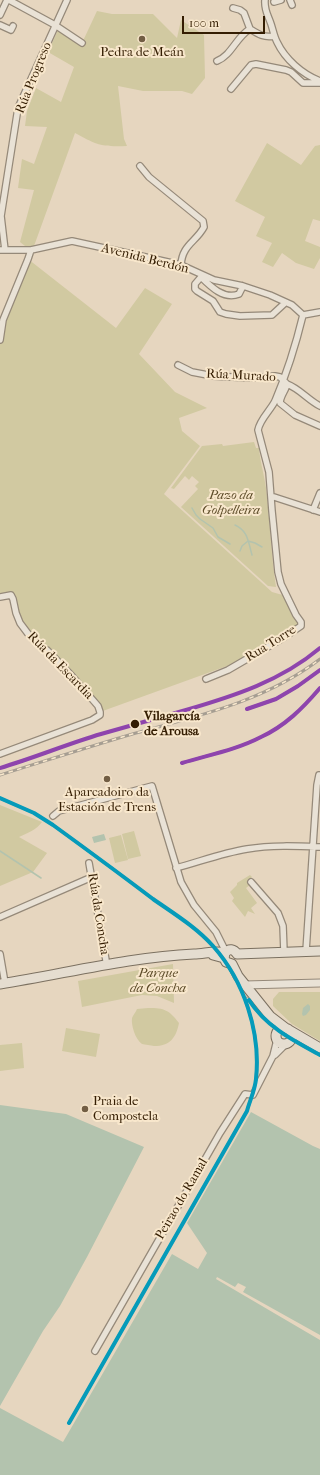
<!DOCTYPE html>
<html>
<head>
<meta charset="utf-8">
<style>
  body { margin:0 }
  #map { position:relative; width:320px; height:1475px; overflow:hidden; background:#e6d6bf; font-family:"IM FELL French Canon",serif }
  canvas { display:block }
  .scale { position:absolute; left:182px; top:16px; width:83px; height:18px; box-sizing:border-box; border:2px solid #341d02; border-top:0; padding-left:5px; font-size:12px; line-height:14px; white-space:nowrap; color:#341d02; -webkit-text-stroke:3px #f8e7cc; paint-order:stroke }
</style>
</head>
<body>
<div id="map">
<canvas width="320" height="1475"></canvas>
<div class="scale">100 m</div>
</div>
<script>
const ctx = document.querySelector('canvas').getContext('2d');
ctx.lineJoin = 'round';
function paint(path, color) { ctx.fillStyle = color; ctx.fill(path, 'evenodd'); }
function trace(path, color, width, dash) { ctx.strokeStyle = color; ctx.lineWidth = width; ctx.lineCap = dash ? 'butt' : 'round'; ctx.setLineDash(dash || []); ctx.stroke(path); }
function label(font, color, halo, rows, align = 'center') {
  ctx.font = font + ' "IM FELL French Canon",serif'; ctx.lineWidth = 4; ctx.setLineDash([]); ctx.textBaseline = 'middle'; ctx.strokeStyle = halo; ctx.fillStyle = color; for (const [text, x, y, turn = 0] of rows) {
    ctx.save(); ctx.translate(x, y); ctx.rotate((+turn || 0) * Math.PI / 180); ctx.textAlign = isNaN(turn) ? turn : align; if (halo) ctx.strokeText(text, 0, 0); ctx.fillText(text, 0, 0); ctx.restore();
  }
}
const green = new Path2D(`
  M97,11L112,14H153L177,38L181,20L204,35L205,78L192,94L182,91H143L118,86L124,139L127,146C101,147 97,145 75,133L34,246H25L20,242L34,190L18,188L22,159L34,164L47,127L25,126L27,111L36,88L61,102L74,67L48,52L58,30L82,43Z
  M267,143L301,165L315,146L320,145V221L313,219L305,241L320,247V258L314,269L296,263L282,253L273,267L262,262L272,243L256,236L265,217L235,201Z
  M28,259L116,328L145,288L172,304L139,354L175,392L207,408L179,418L182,431L200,446L164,494L272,592L286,596L301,626L228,670L227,666L100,712L98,706L20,623L11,595L0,597V340L3,320Z
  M254,442L256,448H259C260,461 264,474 266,488C270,521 271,554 276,587L268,586L181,507L198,489L195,486L199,482L192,476L189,480L185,476L174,489L171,488L202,446L222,444L223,446Z
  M0,805L42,822C36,830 28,833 19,837L47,853L33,872L0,886Z
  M134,831L141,856L128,859L122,834Z
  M121,835L128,860L115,863L109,838Z
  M250,875L252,877L247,881L250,885L246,888L257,903L251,908L255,914L248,911L245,917L232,901L234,898L230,892L237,885V883Z
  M173,964L174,1003L157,996L142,995L82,1007L78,981Z
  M279,992H320V1041L292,1024L273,1006V999Z
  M148,1008C165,1008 169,1010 179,1023C176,1038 170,1046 154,1046C151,1045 145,1045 142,1044C135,1039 131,1025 132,1018C133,1015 136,1012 137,1009Z
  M66,1028L100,1034L96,1057L62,1051Z
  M22,1043L24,1068L0,1071V1045Z`);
const water = new Path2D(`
  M104,834L106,840L94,843L92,837Z
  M308,1004L310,1006V1010L306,1015L303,1016L302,1014L303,1008Z
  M0,1105L66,1114L144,1147L87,1257L60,1306L43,1331L0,1406Z
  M251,1112L313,1146L320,1149V1335L243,1292L246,1287L238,1283L235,1287L217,1277L216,1279L320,1340V1475H0V1408L63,1442L172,1254L198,1269L207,1253L187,1223Z`);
const stream = new Path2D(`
  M192,508L196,515L200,519L213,528L218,537L230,544
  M235,525C248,531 248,541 252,555
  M240,551L242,546L248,541L255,543L262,547
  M0,851L41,878`);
const minor = new Path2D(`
  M9,0L55,25L82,43
  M265,0C264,10 268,15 271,24C273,30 274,36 277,42C285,59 302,74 320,81
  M290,0L292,5
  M274,2L281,0
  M233,8L240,10L244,13L250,29
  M0,15L7,0
  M0,25L11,30L13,26
  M217,61C232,55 236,37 250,29C258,34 264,38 274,36
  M231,89L251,65L256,64L286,70L291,72L303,83H320
  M140,166L149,177L203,221L204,227C196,242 182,245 181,265
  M0,250H31L72,241L150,258L181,265L214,280L243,286L270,295L292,305L303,315
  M5,250L1,216L18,108L67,0
  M243,286L239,294C224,300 211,287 201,277L195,284V289L197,291L213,301L220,312L226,314L240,316L272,315L285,303
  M0,340L3,320L28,259L31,250
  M178,365L192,372L213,376L252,378L275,376L280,377L287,384C286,390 280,396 280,403L295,415L320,426
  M287,384C300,389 308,400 320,406
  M271,496L320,512
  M313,510L320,493
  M0,597L11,595L13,599L16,613L20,623L29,635L41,647L47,650L72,676L98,706L100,712V715L92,720L0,754
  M206,679L228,670L283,638L301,626V622L296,615L281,584L278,572L272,511L269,472L258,430C260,419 270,411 275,401C287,373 296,344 303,315L320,312
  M53,816L59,811L152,786L181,882L194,905L216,932L226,952
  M89,863L107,966
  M176,868C199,862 222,853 247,849C271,845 296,846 320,847
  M251,882L278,913L283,926L284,952
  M0,917L92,877
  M306,951L317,785L319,775
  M0,954L5,983
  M275,1055L286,1044
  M95,1351L220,1133L245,1094L253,1095L273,1056L277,1040`);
const tertiary = new Path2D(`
  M245,985L320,983`);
const primary = new Path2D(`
  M213,955L224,958L226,962L232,964L238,976L270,1016L287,1029
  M224,958L225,953C229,948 234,949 237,954L320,951
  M0,984C64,974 129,957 194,954C204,954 215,950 225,953
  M276 1036a8 8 0 1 1 16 0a8 8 0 1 1-16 0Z
  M289,1030L320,1048`);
const rail = new Path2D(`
  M247,709L276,699L298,686L320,670
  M182,763C208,755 236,750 261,737C285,726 303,708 320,688
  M0,775C45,761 91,746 136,733C201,715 265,701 320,659
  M0,798L34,813L53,825C86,849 120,874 153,899C173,913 196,927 213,946C244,981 261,1032 256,1079C255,1090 250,1100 247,1111L69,1423
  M247,998C265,1026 292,1040 320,1055`);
const rail1 = new Path2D(`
  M0,798L34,813L53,825C86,849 120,874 153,899C173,913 196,927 213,946C244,981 261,1032 256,1079C255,1090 250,1100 247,1111L69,1423
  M249,1000C266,1027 294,1041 320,1055`);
const rail2 = new Path2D(`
  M247,709L276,699L298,686L320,670
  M182,763C208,755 236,750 261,737C285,726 303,708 320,688
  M0,768C34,758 67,744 101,734C129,726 158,718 186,710C234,696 281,681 320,648`);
const markers = [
  [142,39,4,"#725e44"],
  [135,724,5,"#341d02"],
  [107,779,4,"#725e44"],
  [85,1109,4,"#725e44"]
];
const poiNames = [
  ["Pedra de Meán",142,53],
  ["Aparcadoiro da",107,793],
  ["Estación de Trens",107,808],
  ["Praia de",93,1102,"left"],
  ["Compostela",93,1117,"left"]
];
const streetNames = [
  ["Rúa Progreso",34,78,-68],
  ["Avenida Berdón",145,259,14],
  ["Rúa Murado",241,376,3],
  ["Rua Torre",271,644,-32],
  ["Rúa da Escardia",60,666,46],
  ["Rúa da Concha",98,914,81],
  ["Peirao do Ramal",182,1199,-60]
];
const parkNames = [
  ["Pazo da",231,496],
  ["Golpelleira",231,511],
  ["Parque",158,974],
  ["da Concha",158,989]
];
const stopNames = [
  ["Vilagarcía",144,717],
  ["de Arousa",144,732]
];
paint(green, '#d1c9a1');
paint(water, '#b3c3ae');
trace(stream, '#b3c3ae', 1.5);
trace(minor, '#958979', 8);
trace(tertiary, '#958979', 9);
trace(primary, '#7b7060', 11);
trace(minor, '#e9e2d6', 5.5);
trace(tertiary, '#e9e2d6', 7);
trace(primary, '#e5ddd0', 9);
trace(rail, '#a69e92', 3);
trace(rail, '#f8e7cc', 1.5, [4.5]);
trace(rail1, '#059bba', 4);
trace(rail2, '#8e44ad', 4);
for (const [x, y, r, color] of markers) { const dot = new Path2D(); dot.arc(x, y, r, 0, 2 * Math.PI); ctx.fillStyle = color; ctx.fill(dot); trace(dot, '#f8e7cc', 1.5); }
label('13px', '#341d02', '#f8e7cc', poiNames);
label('13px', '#341d02', '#f8e7cc', streetNames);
label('italic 13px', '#5e4d2a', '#f8e7cc', parkNames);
label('bold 13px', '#341d02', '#f8e7cc', stopNames, 'left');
</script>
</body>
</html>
